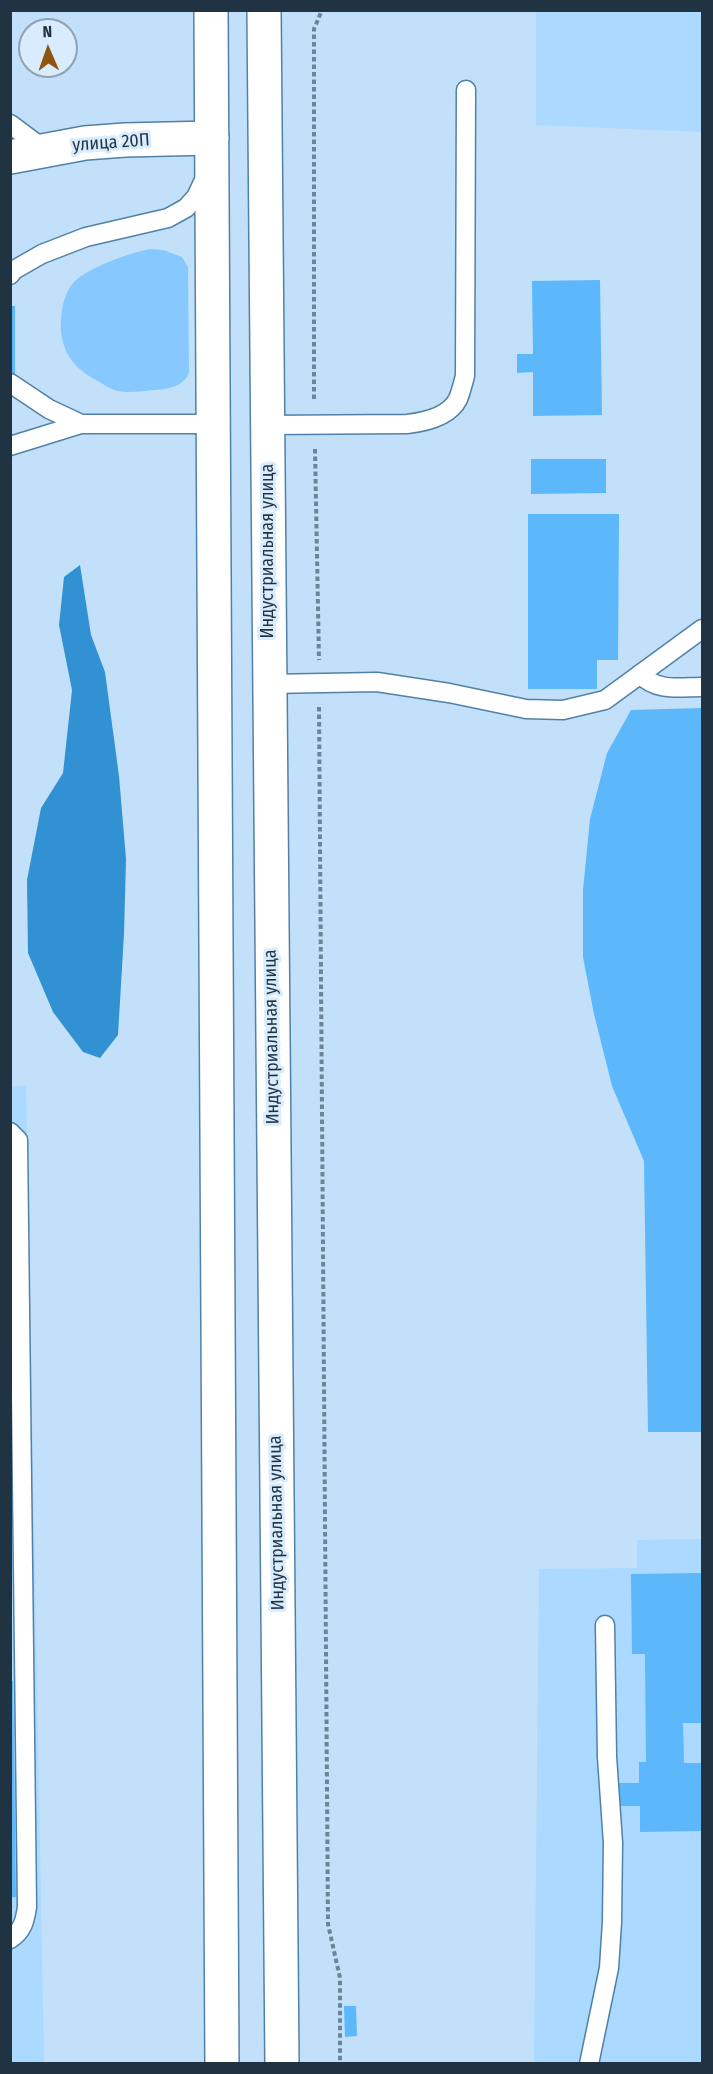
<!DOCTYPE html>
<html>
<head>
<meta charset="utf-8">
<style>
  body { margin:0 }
  #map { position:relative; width:713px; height:2074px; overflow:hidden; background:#c2e0f9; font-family:"Fira Sans Condensed",sans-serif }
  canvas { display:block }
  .frame { position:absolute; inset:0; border:12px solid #1f3343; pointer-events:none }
  .north { position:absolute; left:18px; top:18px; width:60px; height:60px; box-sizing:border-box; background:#d8ecfd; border:2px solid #8ea2b3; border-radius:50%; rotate:358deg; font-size:16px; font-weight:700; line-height:24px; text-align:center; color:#1f3343 }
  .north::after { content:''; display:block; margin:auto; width:21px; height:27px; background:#8e5410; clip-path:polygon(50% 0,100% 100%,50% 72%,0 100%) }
</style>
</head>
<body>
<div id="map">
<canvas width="713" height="2074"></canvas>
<div class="frame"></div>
<div class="north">N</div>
</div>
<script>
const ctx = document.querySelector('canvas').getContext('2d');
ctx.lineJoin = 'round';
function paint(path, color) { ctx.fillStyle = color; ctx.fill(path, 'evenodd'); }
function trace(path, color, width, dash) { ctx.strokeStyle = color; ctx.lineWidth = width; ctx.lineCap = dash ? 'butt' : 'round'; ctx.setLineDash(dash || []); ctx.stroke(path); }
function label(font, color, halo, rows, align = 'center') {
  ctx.font = font + ' "Fira Sans Condensed",sans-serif'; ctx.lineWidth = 6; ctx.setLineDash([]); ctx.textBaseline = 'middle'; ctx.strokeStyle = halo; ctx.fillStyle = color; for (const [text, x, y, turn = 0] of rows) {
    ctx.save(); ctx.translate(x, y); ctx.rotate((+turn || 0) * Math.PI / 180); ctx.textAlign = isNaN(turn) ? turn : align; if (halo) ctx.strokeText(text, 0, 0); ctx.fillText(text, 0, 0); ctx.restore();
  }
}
const built = new Path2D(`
  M536,11H702V132L536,125Z
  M10,1086H26L44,2064L10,2063Z
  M702,1539V2063L534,2064L539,1569L637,1568V1540Z`);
const green = new Path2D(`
  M150,249L163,250L182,257L188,267L189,372C185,386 169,389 155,390C143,391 126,394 114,390C109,388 103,384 98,381C72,368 59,349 61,319C62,306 65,291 75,281C88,268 131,252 150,249Z`);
const water = new Path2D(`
  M80,565L91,635L105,672L119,776L126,859L124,934L118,1035L100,1058L83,1052L53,1012L28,953L27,880L41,808L63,773L72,690L59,625L64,577Z`);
const building = new Path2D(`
  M600,280L602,415L533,416V372L517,373V354H533L532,281Z
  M10,306H15V379H10Z
  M531,459H606V493L531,494Z
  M528,514H619L618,660H597V689H528Z
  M702,708V1432H648L644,1161L612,1086L594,1014L583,957V890L590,819L607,753L631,710Z
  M702,1573V1723H683L684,1763H702V1831L640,1832V1806H619L618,1783H639V1762H646L645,1654H632L631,1574Z
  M10,1681H13L16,1897H10Z
  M344,2006H356L357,2036L345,2037Z`);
const path = new Path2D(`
  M314,399V29L322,10
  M315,449L319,660
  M319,707L328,1924L340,1978V2064`);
const service = new Path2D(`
  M10,124L45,150
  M10,275L14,270L42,254L86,237L168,218L186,208L196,197L205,178
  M10,383L49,409L81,424
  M267,425L407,424C425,422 449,417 458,399C461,392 463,383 465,376L466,90
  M10,446L81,424H214
  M640,674C657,692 679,687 702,687
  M269,684L377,682L449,693L526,709L563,710L605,700L702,629
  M10,1132L18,1140L27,1907C25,1920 23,1931 10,1939
  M589,2064L609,1968L612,1922L613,1843L607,1757L605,1625`);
const minor = new Path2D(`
  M10,157L85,143L125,140L212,138`);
const primary = new Path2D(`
  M211,10L222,2064
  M264,10L282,2064`);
const streetNames = [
  ["улица 20П",111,143,-4],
  ["Индустриальная улица",268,551,-90],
  ["Индустриальная улица",272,1037,-91],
  ["Индустриальная улица",277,1523,-91]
];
paint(built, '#acd9ff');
paint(green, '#87c9fe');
paint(water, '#3291d3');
paint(building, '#5cb7fb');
trace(service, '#5181a7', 21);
trace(minor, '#5181a7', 36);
trace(primary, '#5181a7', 36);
trace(path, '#6b8498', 4, [4.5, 3]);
trace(service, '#fff', 18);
trace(minor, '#fff', 33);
trace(primary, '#fff', 33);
label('18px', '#1f3343', '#d8ecfd', streetNames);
</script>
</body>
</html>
